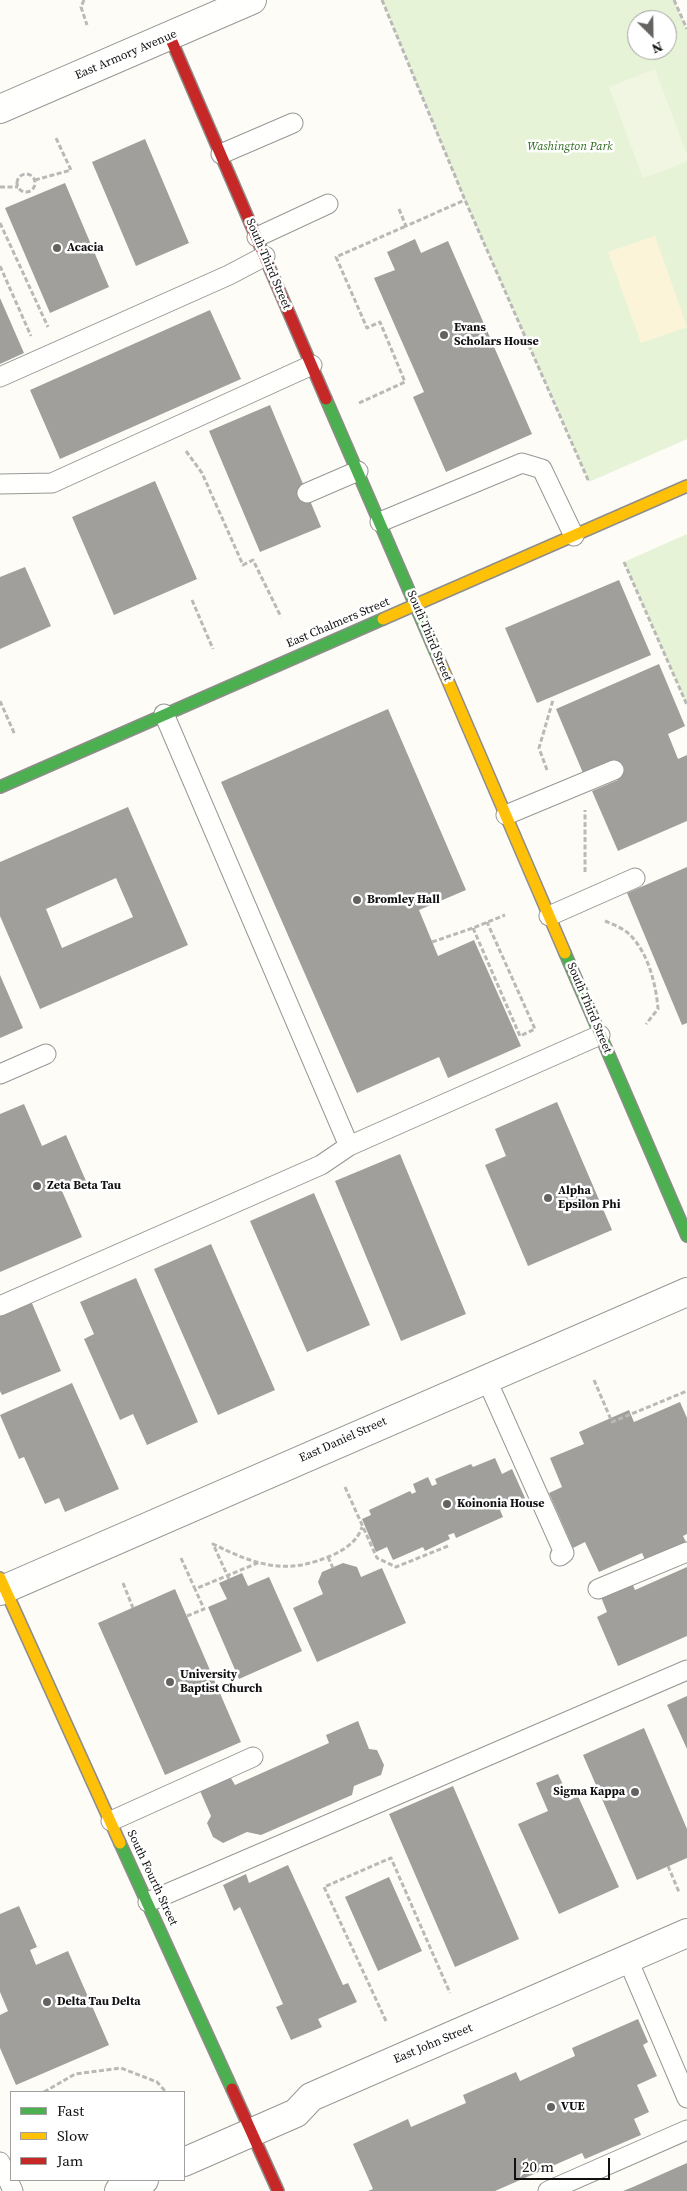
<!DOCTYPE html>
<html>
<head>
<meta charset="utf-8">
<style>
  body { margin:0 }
  #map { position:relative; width:687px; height:2191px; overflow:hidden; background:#fdfcf7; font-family:"Source Serif 4",serif }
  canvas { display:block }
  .legend { position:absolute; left:10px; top:2091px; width:175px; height:90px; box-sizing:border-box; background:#fff; border:1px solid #a0a0a0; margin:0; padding:6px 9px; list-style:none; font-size:15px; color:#111 }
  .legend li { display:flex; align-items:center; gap:10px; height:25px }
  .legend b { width:25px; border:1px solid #a0a0a0 }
  .north { position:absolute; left:627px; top:10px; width:50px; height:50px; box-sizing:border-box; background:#fff; border:1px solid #a0a0a0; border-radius:50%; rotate:157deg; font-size:14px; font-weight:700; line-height:20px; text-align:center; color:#111 }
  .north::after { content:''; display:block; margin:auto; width:18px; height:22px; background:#646362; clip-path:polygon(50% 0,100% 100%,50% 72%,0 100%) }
  .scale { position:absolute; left:514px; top:2158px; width:96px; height:22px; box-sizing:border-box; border:2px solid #111; border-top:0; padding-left:6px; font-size:15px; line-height:18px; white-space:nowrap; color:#111; -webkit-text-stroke:4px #fff; paint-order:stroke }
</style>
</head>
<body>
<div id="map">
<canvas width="687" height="2191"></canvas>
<ul class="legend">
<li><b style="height:6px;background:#4caf50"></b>Fast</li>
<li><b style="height:6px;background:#ffc107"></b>Slow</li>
<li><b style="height:6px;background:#c62828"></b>Jam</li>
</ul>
<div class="north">N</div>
<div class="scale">20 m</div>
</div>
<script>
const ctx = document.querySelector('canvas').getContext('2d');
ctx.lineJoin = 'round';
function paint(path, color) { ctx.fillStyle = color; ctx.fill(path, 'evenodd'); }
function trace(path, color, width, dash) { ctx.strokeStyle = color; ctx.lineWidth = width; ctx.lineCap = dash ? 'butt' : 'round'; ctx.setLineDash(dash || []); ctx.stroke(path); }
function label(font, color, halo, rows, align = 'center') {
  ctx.font = font + ' "Source Serif 4",serif'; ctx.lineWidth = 5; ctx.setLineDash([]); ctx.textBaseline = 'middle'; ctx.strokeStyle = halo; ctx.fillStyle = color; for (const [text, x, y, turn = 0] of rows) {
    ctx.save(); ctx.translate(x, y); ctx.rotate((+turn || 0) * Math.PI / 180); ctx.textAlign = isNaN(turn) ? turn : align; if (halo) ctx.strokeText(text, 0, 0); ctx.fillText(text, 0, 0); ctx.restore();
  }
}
const green = new Path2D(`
  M382,0H674L687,29V439L589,482L465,200ZM637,20H667V50H637Z
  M687,534V705L624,562Z`);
const sand = new Path2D(`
  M655,236L687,327L641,343L608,252Z`);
const pitch = new Path2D(`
  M655,69L687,154V162L643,178L609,87Z`);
const building = new Path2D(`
  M145,139L189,243L136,266L92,162Z
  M65,183L109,287L50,313L5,208Z
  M415,239L421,253L448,241L532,434L446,472L413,397L424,392L374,278L395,270L387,252Z
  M0,298L24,353L0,364Z
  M210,310L241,379L60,459L30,390Z
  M270,405L321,527L260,552L209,431Z
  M155,481L197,579L114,615L72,517Z
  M25,567L51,626L0,649V577Z
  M619,580L651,655L537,703L505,628Z
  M659,664L685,726L668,734L678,759L687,755V821L618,851L592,791L618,780L610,761L583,773L556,709Z
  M388,709L466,890L419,910L438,956L474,940L521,1046L448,1078L439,1057L357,1093L221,782Z
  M128,807L188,945L40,1009L0,916V862ZM116,878L133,917L62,948L46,909Z
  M687,867V1023L682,1025L627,893Z
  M0,975L23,1028L0,1038Z
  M557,1102L612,1230L528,1266L485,1165L506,1156L495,1129Z
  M24,1104L42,1146L66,1135L86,1181L62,1191L82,1237L0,1272V1114Z
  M400,1154L466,1314L401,1341L335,1181Z
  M314,1193L370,1325L307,1352L250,1221Z
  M211,1244L275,1390L218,1415L154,1269Z
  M136,1278L198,1422L147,1445L133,1414L120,1420L84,1339L94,1334L80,1302Z
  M31,1301L61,1371L2,1395L0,1391V1315Z
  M72,1383L119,1489L65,1512L59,1498L45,1504L24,1457L19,1459L0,1415Z
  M680,1402L687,1418V1534L683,1536L687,1544L646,1562L642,1553L599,1572L585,1542L573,1548L549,1493L562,1487L550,1458L584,1444L579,1432L629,1410L634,1422Z
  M495,1458L502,1474L512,1469L525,1498L500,1510L503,1517L456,1538L454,1533L448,1535L450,1539L425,1551L423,1547L393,1560L387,1547L376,1552L362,1519L371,1515L369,1510L410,1491L412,1494L416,1492L413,1484L428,1477L432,1486L437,1484L435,1479L471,1464L473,1467Z
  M343,1563L357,1567L361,1577L382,1568L406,1623L317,1662L293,1608L323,1594L318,1582L322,1572Z
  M687,1567V1636L618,1666L597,1617L607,1612L601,1597L632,1583L635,1590Z
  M242,1573L248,1586L269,1577L302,1651L239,1679L208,1607L227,1599L219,1583Z
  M175,1589L241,1742L165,1775L98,1623Z
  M687,1696V1749L667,1705Z
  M358,1721L369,1749L377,1750L384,1765L381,1775L354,1786L352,1795L261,1835L247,1832L223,1843L213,1837L207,1823L211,1816L200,1791L231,1778L235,1785L329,1743L326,1735Z
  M644,1728L687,1829V1858L637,1880L583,1755Z
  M558,1774L570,1800L578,1796L619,1887L559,1914L518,1824L548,1811L536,1783Z
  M453,1786L519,1939L455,1967L389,1814Z
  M288,1865L343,1985L348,1983L357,2002L318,2019L322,2027L291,2040L276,2007L283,2004L240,1907L234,1911L223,1885L246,1874L249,1883Z
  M389,1877L422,1951L378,1971L345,1897Z
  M19,1906L37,1947L30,1950L36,1965L68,1951L109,2045L16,2085L0,2048V2015L8,2011L0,1992V1914Z
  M638,2019L648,2042L643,2045L657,2076L637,2085L649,2112L634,2119L641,2135L585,2159L582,2153L495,2191H368L373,2189L353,2144L408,2119L411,2127L466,2103L463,2095L516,2072L520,2081L575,2056L572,2048Z
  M687,2163V2191H623L633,2187Z`);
const path = new Path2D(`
  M84,0L81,7L87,25
  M382,0L465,200L589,482
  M674,0L687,29
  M17 183a9 9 0 1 1 18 0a9 9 0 1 1-18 0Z
  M35,180L71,170L55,136
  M0,187H18
  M399,209L406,226L465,200
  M0,223L48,327
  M0,266L31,336
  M359,403L405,382L380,322L367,328L336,257L406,226
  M186,451L202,473L243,565L253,560L281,617
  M624,562L687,705
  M192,600L213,649
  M0,701L15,735
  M547,770L539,748L553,700
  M585,872V810
  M605,921C612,924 623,928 629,934C648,952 656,984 658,1009L646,1024
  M473,928L520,1036L535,1029L487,922
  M432,942L473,928L505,915
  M594,1380L612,1422L687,1391
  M345,1487L377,1558L396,1567L448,1546
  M328,1557L333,1568
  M181,1558L195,1589L260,1562
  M229,1579L213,1544C258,1566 287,1576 335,1554C347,1548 358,1540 362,1527
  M123,1583L133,1608
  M187,1616L204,1609L195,1589
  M668,1866L679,1892
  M386,2021L324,1887L391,1858L450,1993
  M44,2092L75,2074L121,2068L157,2082L166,2092`);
const lane = new Path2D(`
  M221,154L293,123
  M257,237L328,204
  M0,377L229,275L265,256
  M0,484L52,483L312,365
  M307,493L358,471
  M380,522L522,463L542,469L574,536
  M164,714L349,1146
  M506,815L614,770
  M549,916L635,878
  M0,1074L46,1054
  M0,1306L321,1165L349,1146L600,1035
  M486,1378L564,1553L560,1556
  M598,1589L687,1552
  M111,1821L253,1757
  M148,1902L687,1670
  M628,1960L687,2098
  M0,2162L13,2191
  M548,2191L687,2130`);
const street = new Path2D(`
  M0,109L252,0
  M0,1591L687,1292
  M184,2162L296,2113L311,2097L687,1933
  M119,2191L144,2180`);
const fast = new Path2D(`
  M326,399L439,660
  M0,787L383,619
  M565,953L687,1236
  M120,1843L232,2089`);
const slow = new Path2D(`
  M383,619L687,486
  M439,660L565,953
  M0,1578L120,1843`);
const jam = new Path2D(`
  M170,37L326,399
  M232,2089L278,2191`);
const markers = [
  [57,248,5,"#646362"],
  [444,335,5,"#646362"],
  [357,900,5,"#646362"],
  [37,1186,5,"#646362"],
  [548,1198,5,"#646362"],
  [447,1504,5,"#646362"],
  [170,1682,5,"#646362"],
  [635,1792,5,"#646362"],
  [47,2002,5,"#646362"],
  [551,2107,5,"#646362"]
];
const streetNames = [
  ["East Armory Avenue",126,55,-23],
  ["South Third Street",268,264,67],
  ["East Chalmers Street",338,623,-23],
  ["South Third Street",429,636,67],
  ["South Third Street",589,1008,67],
  ["East Daniel Street",343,1440,-24],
  ["South Fourth Street",152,1878,65],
  ["East John Street",433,2044,-23]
];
const parkNames = [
  ["Washington Park",570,147]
];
const poiNames = [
  ["Acacia",67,248],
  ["Evans",454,328],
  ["Scholars House",454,342],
  ["Bromley Hall",367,900],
  ["Zeta Beta Tau",47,1186],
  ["Alpha",558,1191],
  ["Epsilon Phi",558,1205],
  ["Koinonia House",457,1504],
  ["University",180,1675],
  ["Baptist Church",180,1689],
  ["Sigma Kappa",625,1792,"right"],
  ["Delta Tau Delta",57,2002],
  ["VUE",561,2107]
];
paint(green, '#e7f3d7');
paint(sand, '#fcf4d9');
paint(pitch, '#f0f6e1');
paint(building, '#a19f9c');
trace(lane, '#979795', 21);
trace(street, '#979795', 30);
trace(fast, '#8e8d8b', 14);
trace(slow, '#8e8d8b', 14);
trace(jam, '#8e8d8b', 14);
trace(path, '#b9b9b8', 3, [5, 2.5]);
trace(lane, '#fffffe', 19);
trace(street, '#fffffe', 28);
trace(fast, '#4caf50', 11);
trace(slow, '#ffc107', 11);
trace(jam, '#c62828', 11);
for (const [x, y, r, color] of markers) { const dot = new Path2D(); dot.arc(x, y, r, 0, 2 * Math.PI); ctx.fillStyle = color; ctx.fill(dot); trace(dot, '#fff', 2); }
label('12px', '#111', '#fff', streetNames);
label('italic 12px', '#2f6b1f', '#fff', parkNames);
label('bold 12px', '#111', '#fff', poiNames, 'left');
</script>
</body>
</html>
